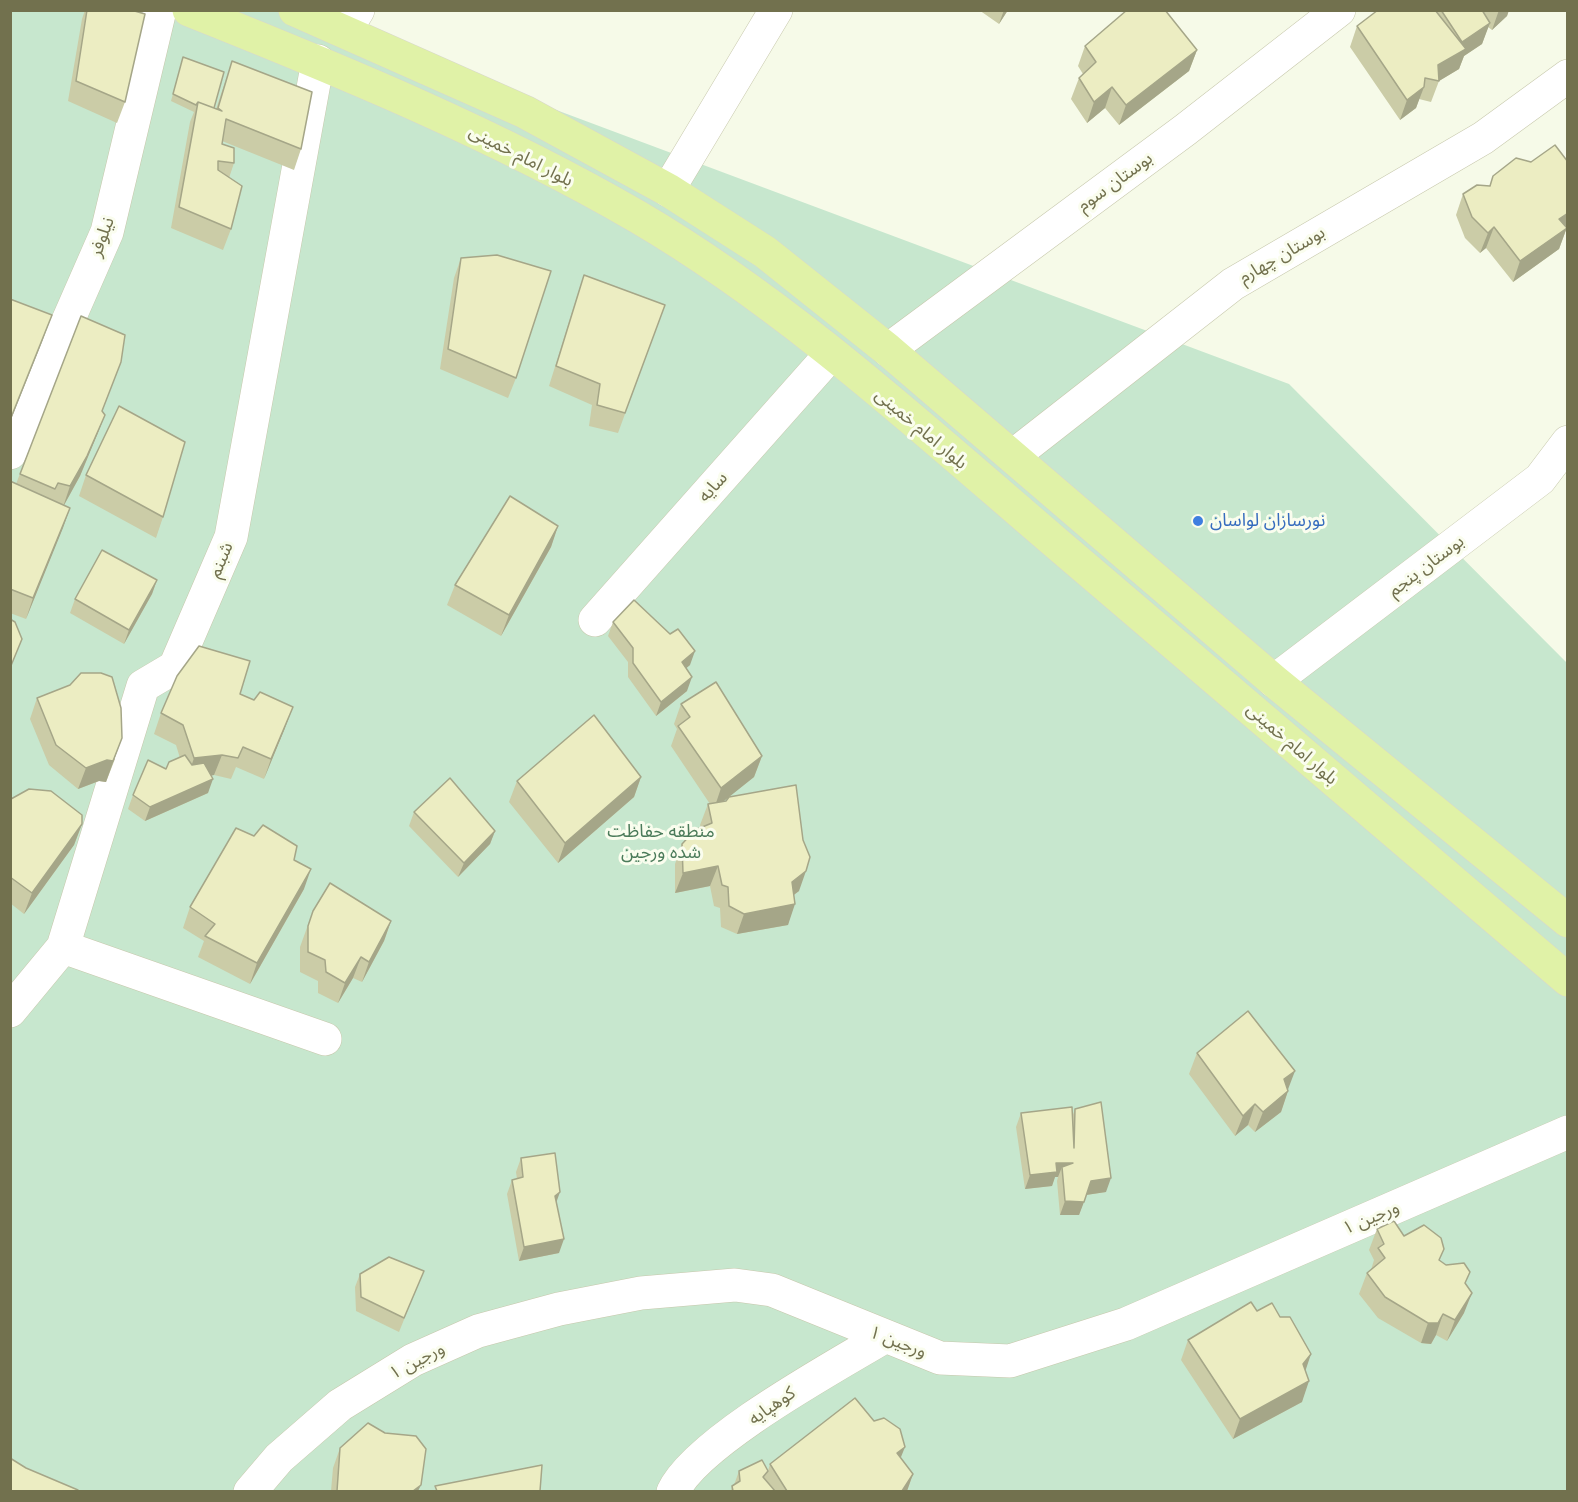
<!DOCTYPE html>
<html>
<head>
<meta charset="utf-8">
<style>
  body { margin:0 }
  #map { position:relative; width:1578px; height:1502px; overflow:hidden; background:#f6fae8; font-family:Mulish,sans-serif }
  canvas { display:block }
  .frame { position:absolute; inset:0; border:12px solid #72714e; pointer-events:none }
</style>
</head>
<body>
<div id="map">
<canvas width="1578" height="1502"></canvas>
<div class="frame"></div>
</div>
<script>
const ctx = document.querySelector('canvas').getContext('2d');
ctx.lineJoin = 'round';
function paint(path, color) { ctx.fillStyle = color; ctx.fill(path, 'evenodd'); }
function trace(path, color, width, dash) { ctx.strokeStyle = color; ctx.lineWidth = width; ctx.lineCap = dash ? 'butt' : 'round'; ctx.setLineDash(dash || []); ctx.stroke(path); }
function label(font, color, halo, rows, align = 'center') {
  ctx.font = font + ' Mulish,"Noto Sans Arabic",sans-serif'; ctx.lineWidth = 6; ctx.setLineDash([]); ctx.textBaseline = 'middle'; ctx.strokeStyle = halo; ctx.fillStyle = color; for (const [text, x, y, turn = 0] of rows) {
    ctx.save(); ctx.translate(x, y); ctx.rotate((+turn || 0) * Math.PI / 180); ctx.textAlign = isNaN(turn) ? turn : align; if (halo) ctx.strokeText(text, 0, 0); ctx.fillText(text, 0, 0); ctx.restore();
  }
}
const green = new Path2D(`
  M10,11H306L345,31L1289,384L1567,663V1491H11Z`);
const minor = new Path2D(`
  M345,31L358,10
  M668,190L776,10
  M888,350L1185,130L1339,10
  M10,453L107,232L160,10
  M1013,456L1233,284L1483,138L1568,76
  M595,620L831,354
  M1274,681L1540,479L1568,442
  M63,947L325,1039
  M10,1011L63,947L143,686L175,667L231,537L318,61
  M250,1492L279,1458L340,1405L413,1360L478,1331L559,1309L641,1293L735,1285L772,1290L940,1358L1010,1361L1126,1324L1568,1132
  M673,1492C696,1442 834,1367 884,1337`);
const major = new Path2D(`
  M189,10C342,71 495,134 638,217C788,305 923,429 1055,542C1226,688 1397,834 1568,980
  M295,10L525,112L668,190L765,252L888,350L1274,681L1568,921`);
const wall = new Path2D(`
  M85,10H131L125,102L117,123L68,101L82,19Z
  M979,10H1008L999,24Z
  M1378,10H1509L1507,16L1492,30L1488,27L1482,44L1464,56L1459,69L1439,81L1431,102L1419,99L1416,108L1400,120L1350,47L1357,26Z
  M1085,46L1197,50L1189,71L1119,125L1105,108L1087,123L1071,99L1079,78L1083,74L1078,66Z
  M183,57L214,108L216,109L232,61L301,149L294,170L222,141V144L234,163L229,178L231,229L223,250L171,228L190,122L194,112L171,101Z
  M1493,176L1566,230L1559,249L1513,282L1486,248L1480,253L1465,238L1456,215L1463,194L1490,186Z
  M461,258L516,378L508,398L440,369L454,278Z
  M584,275L665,305L618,433L589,426L592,405L549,386L577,296Z
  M81,316L121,362L102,411L105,415L97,435L80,476L64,505L70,508L26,619L10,613V481L16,484Z
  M86,475L163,517L156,538L79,496Z
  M558,526L551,547L501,636L447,605L455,585Z
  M157,580L152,594L124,644L70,613L75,599Z
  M613,622L690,665L686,668L687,691L656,716L628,677V662L608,636Z
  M240,694L285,728L264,779L236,767L231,779L214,775L211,776L208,793L145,821L128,809L133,795L180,758L176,745L154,734L161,713Z
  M37,698L115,759L106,782L99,781L78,789L49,765L30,719Z
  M681,704L762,756L754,777L722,802L799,891L794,895L788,925L737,934L721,927L720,908L714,906L710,886L675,893V864L682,844L701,828L700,825L708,804H710L671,746L677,729L674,724Z
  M641,777L634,797L558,863L509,802L517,781Z
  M10,801L82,824L74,845L24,914L10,903Z
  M414,812L495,831L490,844L458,877L409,826Z
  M294,860L304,889L250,984L198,957L204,941L183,928L190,907Z
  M313,911L391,921L384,941L362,982L353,978L338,1003L318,993V981L300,972V947Z
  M1197,1053L1288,1090V1091L1281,1112L1255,1132L1248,1125L1235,1136L1189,1074Z
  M1075,1109L1106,1192L1086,1195L1079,1215H1060L1057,1181L1058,1177H1055L1052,1186L1025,1189L1016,1127L1021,1113L1072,1117Z
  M521,1158L556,1204L559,1253L519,1261L507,1194L512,1180L517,1179L516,1172Z
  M1377,1229L1404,1236L1440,1261L1466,1284L1464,1313L1447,1341L1436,1335L1431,1344L1421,1343L1378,1318L1359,1294L1367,1273L1371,1270L1374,1260L1369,1250Z
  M360,1274L418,1285L399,1332L356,1311L355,1287Z
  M1257,1311L1305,1371L1302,1402L1233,1439L1181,1360L1188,1340Z
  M340,1448L418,1491H331L333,1468Z
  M901,1458L913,1474L907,1491H731L732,1486L734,1485L739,1471H768L770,1464Z`);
const shadedWall = new Path2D(`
  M1004,10H1008L999,24Z
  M1499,10H1509L1507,16L1492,30Z
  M1490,23L1482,44L1464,56L1459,69L1439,81L1438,65L1458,54L1462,42Z
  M1197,50L1189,71L1119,125L1126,105Z
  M1112,87L1105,108L1087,123L1094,102Z
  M1424,87L1416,108L1400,120L1407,100Z
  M1568,213V229L1566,230L1559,249L1513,282L1520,261L1559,219Z
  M1494,227L1486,248L1480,253L1488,233Z
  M52,315L42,342L10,422V420Z
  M105,415L97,435L80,476L63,507L70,486Z
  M70,508L63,528L26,619L33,598Z
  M558,526L551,547L501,636L509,615Z
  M157,580L152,594L124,644L129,630Z
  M695,651L690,665L677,676L682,662Z
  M692,677L687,691L656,716L661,702Z
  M293,707L285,728L264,779L271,759Z
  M122,738L106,782L99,781L78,789L86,768Z
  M222,755L214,775L187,779L194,758Z
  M762,756L754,777L714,809L721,788Z
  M641,777L634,797L558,863L565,843Z
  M213,779L208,793L145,821L150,807Z
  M82,824L74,845L24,914L32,893Z
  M495,831L490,844L458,877L464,863Z
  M718,866L710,886L675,893L683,873Z
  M311,869L304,889L250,984L257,963Z
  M806,871L799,891L784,902L792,882Z
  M795,904L788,925L737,934L744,914Z
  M391,921L384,941L362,982L369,962Z
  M361,957L353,978L338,1003L345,983Z
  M1295,1071L1287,1092L1284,1079Z
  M1288,1091L1281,1112L1255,1132L1263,1112Z
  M1255,1104L1248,1125L1235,1136L1243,1116Z
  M1056,1163H1073L1062,1167L1058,1177H1055L1052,1186L1025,1189L1030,1175Z
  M1111,1178L1106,1192L1086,1195L1091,1181Z
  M560,1192L555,1206V1196Z
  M1065,1201L1084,1202L1079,1215H1060Z
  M564,1239L559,1253L519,1261L524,1247Z
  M1472,1293L1464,1313L1447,1341L1455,1320Z
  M1443,1314L1436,1335L1431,1344L1421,1343L1428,1323Z
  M1311,1354L1304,1375L1303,1364Z
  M1309,1381L1302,1402L1233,1439L1240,1419Z
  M905,1447L897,1467V1453Z
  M913,1474L907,1491H902Z
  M421,1485L418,1491H413Z`);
const building = new Path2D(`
  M87,10H131L145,14L125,102L76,81Z
  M1127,10H1165L1197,50L1126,105L1112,87L1094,102L1079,78L1096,62L1085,46Z
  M1378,10H1435L1466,49L1438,65L1439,81L1425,78L1424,87L1407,100L1357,26Z
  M1441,10H1482L1490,23L1462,42Z
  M183,57L224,72L214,108L198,102L196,105L173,94Z
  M232,61L312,92L301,149L226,119L222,144L234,148V163L218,161V170L242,186L231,229L179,207L198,102L222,111L218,108Z
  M1555,145L1568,162V213L1559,219L1567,228L1520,261L1494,227L1488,233L1472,217L1463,194L1477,185L1490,186L1493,176L1516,158L1531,162Z
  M497,255L551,271L516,378L448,349L461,258Z
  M584,275L665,305L625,413L597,405L600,384L556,366Z
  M10,299L52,315L10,420Z
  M81,316L125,335L121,362L102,411L105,415L87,456L70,486L58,483L55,489L20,474Z
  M119,406L185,442L163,517L86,475Z
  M10,481L70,508L33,598L10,589Z
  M510,496L558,526L509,615L455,585Z
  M102,550L157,580L129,630L75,599Z
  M634,600L670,634L678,629L695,651L682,662L692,677L661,702L633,663V648L613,622Z
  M10,619L15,622L22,639L10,668Z
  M199,646L250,661L240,694L254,700L260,692L293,707L271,759L243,747L238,758L222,755L194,758L183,725L161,713L177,676Z
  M81,673H101L112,677L121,708L122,738L113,761L107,760L86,768L56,745L37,698L70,685Z
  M716,682L762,756L721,788L678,726L690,717L681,704Z
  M594,715L641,777L565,843L517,781Z
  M185,755L192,765L204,763L213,779L150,807L133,795L148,760L166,769L169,762Z
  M450,778L495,831L464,863L414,812Z
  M796,785L803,840L810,857L806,871L792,882L795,904L744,914L729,906L728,887L722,885L718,866L683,873L682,844L695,830L712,823L708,804L726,801L729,797Z
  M29,789L51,791L82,815V824L32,893L10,877V801L11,799Z
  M263,825L297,846L294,860L311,869L257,963L205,936L215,924L190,907L236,828L254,836Z
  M330,883L391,921L369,962L361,957L345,983L326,972L325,960L308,952V926L313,911Z
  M1248,1011L1295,1071L1284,1079L1288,1091L1263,1112L1255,1104L1243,1116L1197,1053Z
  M1101,1102L1111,1178L1091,1181L1084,1202L1065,1201L1062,1167L1073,1163H1056L1057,1172L1030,1175L1021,1113L1072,1107L1074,1148L1075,1109Z
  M555,1153L560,1192L555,1196L564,1239L524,1247L512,1180L523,1177L521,1158Z
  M1394,1221L1404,1236L1424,1225L1441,1238L1444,1249L1439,1260L1446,1265L1464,1263L1470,1272L1465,1283L1472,1293L1455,1320L1443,1314L1438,1323H1428L1385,1297L1367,1273L1385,1258L1378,1248L1384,1244L1377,1229Z
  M389,1257L424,1271L404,1318L361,1297L360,1274Z
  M1251,1302L1257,1311L1272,1303L1280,1317H1290L1311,1354L1303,1364L1309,1381L1240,1419L1188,1340Z
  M855,1398L874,1421L884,1418L900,1429L905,1447L897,1453L913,1474L902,1491H787L770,1464Z
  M368,1423L385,1433L416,1436L426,1449L421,1485L413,1491H337L340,1448Z
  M10,1458L26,1468L78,1490L77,1491H10Z
  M762,1460L768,1471L763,1477L775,1491H733L732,1486L740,1481L739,1471Z
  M542,1465L540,1491H437L435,1486Z`);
const markers = [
  [1198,521,6,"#3f7fe0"]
];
const streetNames = [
  ["بلوار امام خمینی",521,156,27],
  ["بوستان سوم",1115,182,-36],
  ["نیلوفر",102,237,-70],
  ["بوستان چهارم",1282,255,-30],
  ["بلوار امام خمینی",921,429,40],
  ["سایه",713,487,-48],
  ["شبنم",221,560,-67],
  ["بوستان پنجم",1426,566,-37],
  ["بلوار امام خمینی",1292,744,41],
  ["ورجین ۱",1371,1218,-23],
  ["ورجین ۱",898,1342,21],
  ["ورجین ۱",417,1361,-28],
  ["کوهپایه",772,1406,-35]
];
const shopNames = [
  ["نورسازان لواسان",1210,521]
];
const parkNames = [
  ["منطقه حفاظت",661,832],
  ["شده ورجین",661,853]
];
paint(green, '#c7e7ce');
trace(minor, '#c7c8ac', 34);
trace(major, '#d8d7cd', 34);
trace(minor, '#fff', 33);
trace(major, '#e0f2a7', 33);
paint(wall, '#cbcca7');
paint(shadedWall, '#a5a688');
paint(building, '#ecedc2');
trace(building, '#a5a688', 1.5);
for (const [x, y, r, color] of markers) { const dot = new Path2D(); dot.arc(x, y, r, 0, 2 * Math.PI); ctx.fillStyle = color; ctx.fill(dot); trace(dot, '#fafdee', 2); }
label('18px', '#72714e', '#fafdee', streetNames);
label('18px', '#366cbe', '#fafdee', shopNames, 'left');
label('18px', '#4b7b5a', '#fafdee', parkNames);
</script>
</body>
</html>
